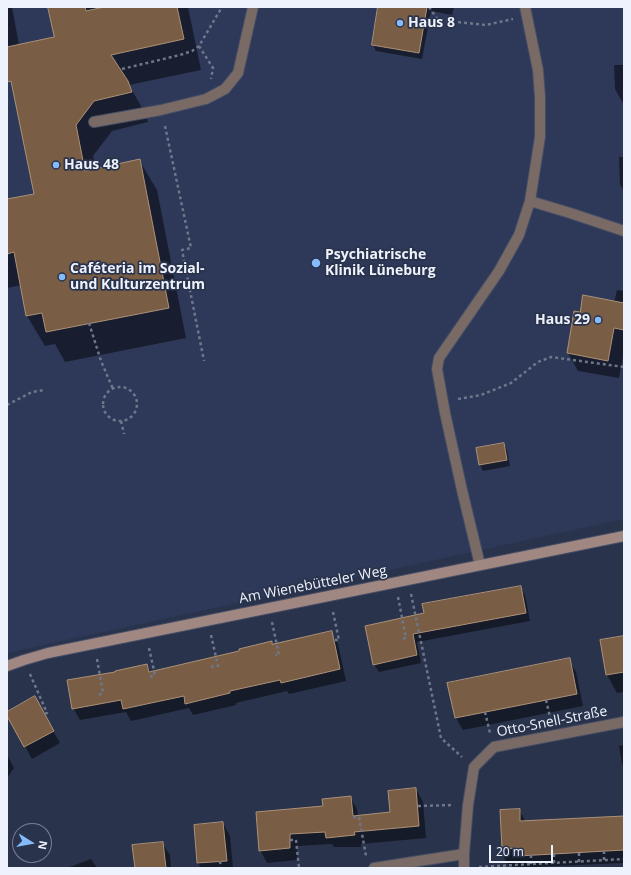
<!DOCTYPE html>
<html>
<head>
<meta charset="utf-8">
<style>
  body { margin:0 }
  #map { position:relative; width:631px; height:875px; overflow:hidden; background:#29334c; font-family:"Open Sans",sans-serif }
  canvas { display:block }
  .frame { position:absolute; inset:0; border:8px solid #eef2fc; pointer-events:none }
  .north { position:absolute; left:12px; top:823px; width:40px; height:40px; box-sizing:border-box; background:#29334c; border:1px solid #787f92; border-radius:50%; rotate:101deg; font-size:11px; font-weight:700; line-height:16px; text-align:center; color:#eef2fc }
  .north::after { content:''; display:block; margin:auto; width:14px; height:18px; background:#85bbfb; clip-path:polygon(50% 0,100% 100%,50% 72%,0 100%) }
  .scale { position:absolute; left:489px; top:845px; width:64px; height:18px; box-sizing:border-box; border:2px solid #eef2fc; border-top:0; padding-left:5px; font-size:12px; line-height:14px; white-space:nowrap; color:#eef2fc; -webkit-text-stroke:3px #29334c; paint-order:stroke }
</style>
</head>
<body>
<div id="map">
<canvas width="631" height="875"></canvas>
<div class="frame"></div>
<div class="north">N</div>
<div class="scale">20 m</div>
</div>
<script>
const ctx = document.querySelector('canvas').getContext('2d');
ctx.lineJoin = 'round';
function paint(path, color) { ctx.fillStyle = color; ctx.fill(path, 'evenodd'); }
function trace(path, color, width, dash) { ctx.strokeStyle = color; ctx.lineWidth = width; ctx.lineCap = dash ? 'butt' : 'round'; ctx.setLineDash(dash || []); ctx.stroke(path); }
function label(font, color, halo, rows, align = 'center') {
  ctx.font = font + ' "Open Sans",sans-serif'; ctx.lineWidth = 3.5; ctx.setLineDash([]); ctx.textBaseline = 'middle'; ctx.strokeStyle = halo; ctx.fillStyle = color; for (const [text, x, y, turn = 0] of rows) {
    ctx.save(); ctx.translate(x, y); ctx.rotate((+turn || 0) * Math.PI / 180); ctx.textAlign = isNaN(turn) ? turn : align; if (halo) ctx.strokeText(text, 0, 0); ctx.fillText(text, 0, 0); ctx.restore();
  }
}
const built = new Path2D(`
  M7,7H624V519L7,653Z`);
const shadow = new Path2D(`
  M7,7H12L19,45L55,38L49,7H188L201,70L129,85L145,113L148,122L112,131L93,156L96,169L139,160L157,190L186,338L65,362L55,344L45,346L27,316L21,285L7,288V200L35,194L7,58Z
  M379,7H454L452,15L431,11L422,59L376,51L373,45Z
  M614,65H624V157L623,103L615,89Z
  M619,157H624V191L620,185Z
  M617,290L624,291V357H623L619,378L578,371L568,353L581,313L614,302Z
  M504,444L507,450L510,466L483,471L480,465Z
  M520,587L525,595L530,621L417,642L421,663L379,672L374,664L425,614Z
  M331,632L338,644L346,681L289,694L287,691L236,703V705L193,715L189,708L131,721L126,712L80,720L73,708L116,673L147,665L151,672L241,652L271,643L273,645Z
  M624,637V692L617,693L607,675L601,640Z
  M569,660L576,672L583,706L463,730L456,718L449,684Z
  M41,710L60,743L32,759L7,713Z
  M624,745V768L622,764L619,746Z
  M7,755L14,768L7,778Z
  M416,789L423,802L426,838L361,844V847H334L332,844L297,846V860L267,863L260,850L324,807L350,797L357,809L358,816L391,812Z
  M519,810L526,822L624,817V863L510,868L503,856L501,811Z
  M223,823L230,836L233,868H201L198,863L195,826Z
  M162,843L170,855L171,868H136Z
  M91,859L97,868H67Z`);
const building = new Path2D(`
  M48,7H85L86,11L104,7H177L184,39L111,55L128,81L132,92L94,101L76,125L85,171L140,159L169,308L46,332L42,313L26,316L14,252L7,254V199L34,194L11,81L7,82V47L54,37Z
  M378,7H427L419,53L372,45Z
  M583,295L624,303V330L614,328L608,361L567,353L574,311L580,312Z
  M504,443L507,460L479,465L476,448Z
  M521,586L526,613L413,634L417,655L373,665L365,626L424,613L422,604Z
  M332,631L340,669L281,683L280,680L230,691V693L185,704L184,696L123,709L121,700L72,709L67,680L115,672V671L147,664L149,672L239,651V649L272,641V644Z
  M624,636V672L606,675L600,640Z
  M570,658L577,694L455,718L447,683Z
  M35,696L54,731L24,747L7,716V712Z
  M416,788L419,826L354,832L355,835L326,838L325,832L290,834V848L259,851L256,812L323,806L322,799L351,796L353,816L390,812L388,791Z
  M520,809V821L624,816V850L518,856V848L502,849L500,810Z
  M223,822L227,861L197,863L194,825Z
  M163,842L166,868H135L132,845Z`);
const path = new Path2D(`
  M429,7L438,20L486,25L513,19
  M199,46L213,68L211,79
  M122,69L180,55L192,51L199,46L222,7
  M165,126L191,248L182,250L204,361
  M89,323L101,361L113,389
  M103 404a17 17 0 1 1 34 0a17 17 0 1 1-34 0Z
  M458,399L481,395L511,383L538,362L551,357L624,367
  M7,405L32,392L45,390
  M121,421L124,434
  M411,594L441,738L462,757
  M398,597L406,638L402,639
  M333,612L339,640H334
  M272,622L279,655H275
  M211,635L218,666L211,667
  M149,648L155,675L150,677
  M97,659L103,693L99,695
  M30,674L47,713L44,714
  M546,700L551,721
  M485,712L490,733
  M418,806L453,805
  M353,817H359L366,856
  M290,840H296L299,868
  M604,851V860
  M554,854V863
  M220,861L221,868
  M579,862V852
  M531,864V855
  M479,867L624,859`);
const lane = new Path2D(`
  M94,122L161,110L206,99L225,89L238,73L253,7
  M530,201L570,213L624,231
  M480,565L462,490L445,413L437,369L439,358L499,271L519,235L530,201L540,137V97L538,70L525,7`);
const street = new Path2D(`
  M374,868L464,854
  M464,868V854L468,805L474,767L494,747L624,722`);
const secondary = new Path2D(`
  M7,666L24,660L48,653L624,536`);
const markers = [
  [400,23,4,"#85bbfb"],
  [56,165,4,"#85bbfb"],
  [316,263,5,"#85bbfb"],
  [62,277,4,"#85bbfb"],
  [598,320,4,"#85bbfb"]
];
const poiNames = [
  ["Haus 8",408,23],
  ["Haus 48",64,165],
  ["Psychiatrische",325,255],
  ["Klinik Lüneburg",325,271],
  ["Caféteria im Sozial-",70,269],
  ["und Kulturzentrum",70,285],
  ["Haus 29",590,320,"right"]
];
const streetNames = [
  ["Am Wienebütteler Weg",313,585,-11],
  ["Otto-Snell-Straße",552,722,-11]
];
paint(built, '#2e3959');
paint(shadow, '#0007');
paint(building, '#795e45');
trace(building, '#ac9178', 1);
trace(lane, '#454e65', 12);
trace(street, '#454e65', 12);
trace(secondary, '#454e65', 12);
trace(path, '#6e768a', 2.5, [3, 3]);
trace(lane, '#7a6a65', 10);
trace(street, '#7a6a65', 10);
trace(secondary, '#a18781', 10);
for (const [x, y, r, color] of markers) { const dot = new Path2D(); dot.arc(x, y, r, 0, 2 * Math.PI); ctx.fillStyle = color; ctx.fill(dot); trace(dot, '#29334c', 1.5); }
label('bold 14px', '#eef2fc', '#29334c', poiNames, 'left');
label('14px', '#eef2fc', '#29334c', streetNames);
</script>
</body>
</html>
